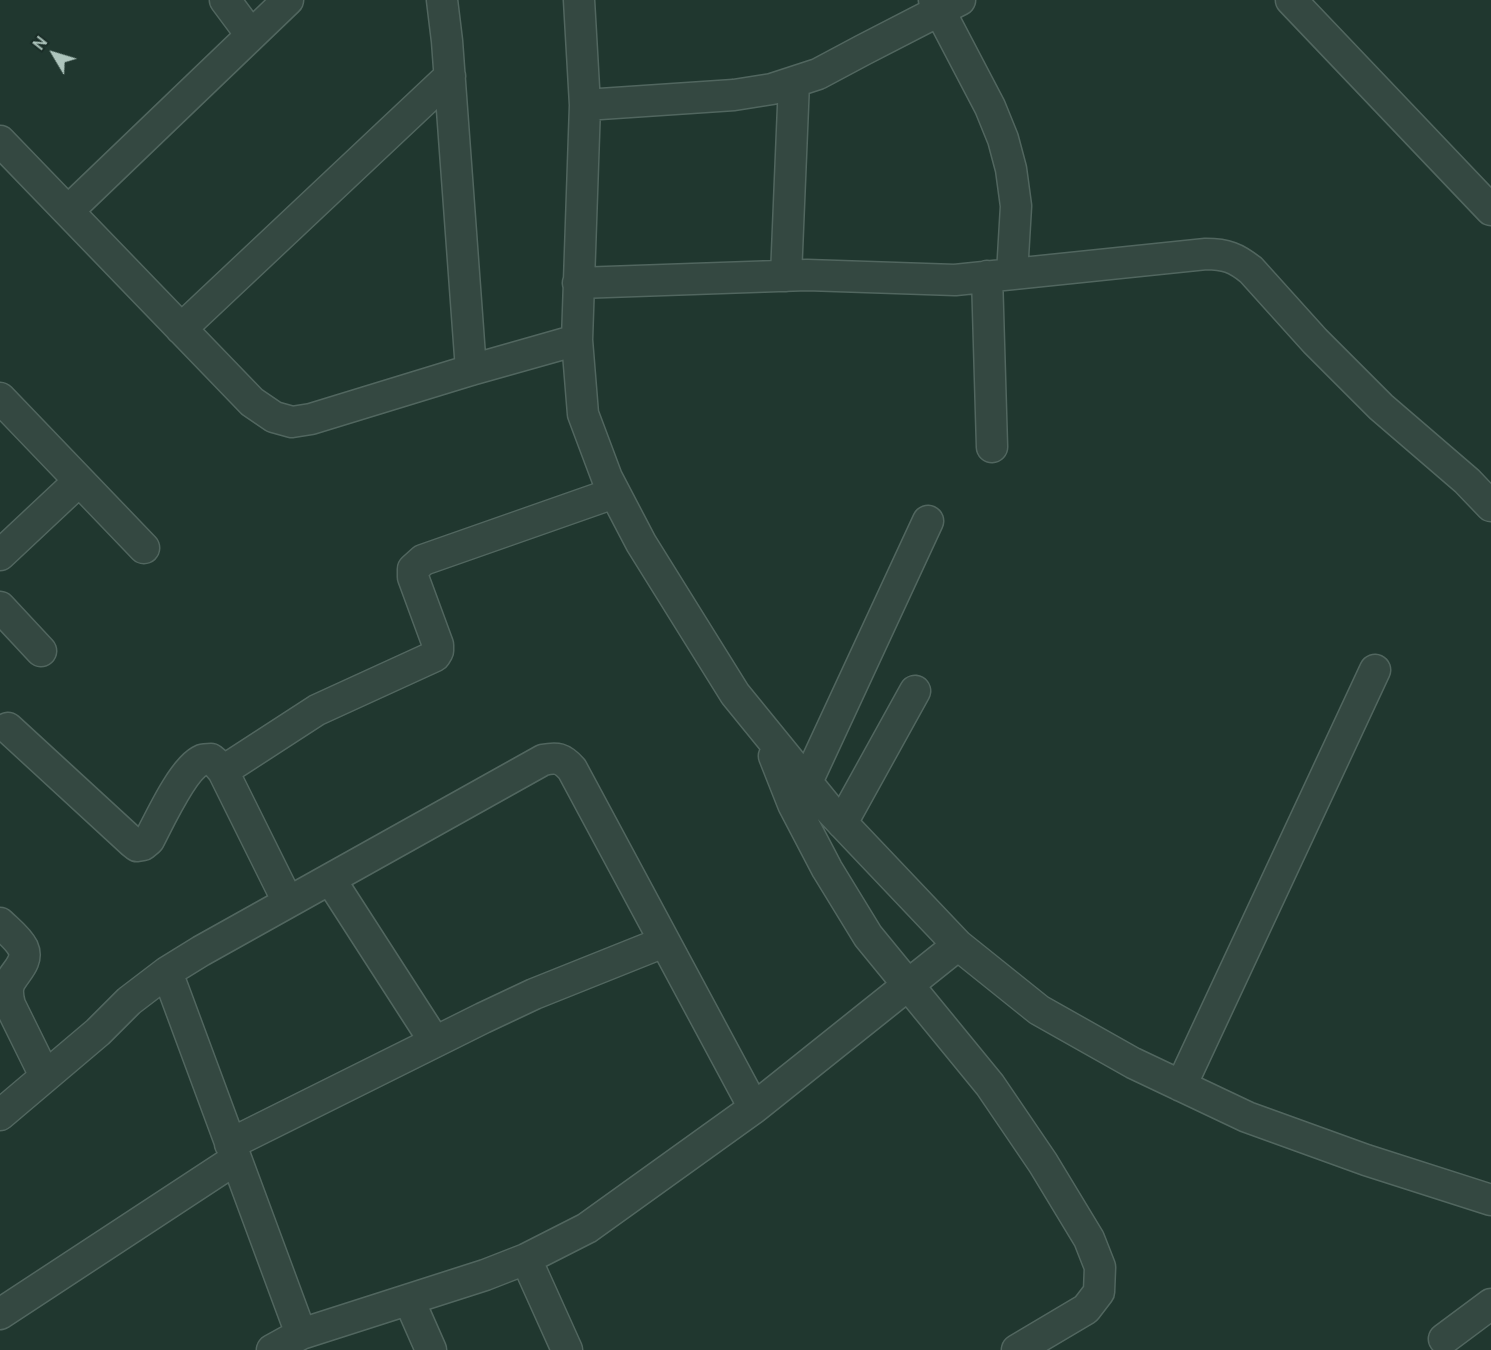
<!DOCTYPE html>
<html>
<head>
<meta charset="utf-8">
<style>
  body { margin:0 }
  #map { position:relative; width:1491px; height:1350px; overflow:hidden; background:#20372f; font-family:Manrope,sans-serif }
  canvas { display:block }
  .north { position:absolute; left:24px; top:24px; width:60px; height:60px; -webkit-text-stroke:4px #192c26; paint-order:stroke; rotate:308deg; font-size:16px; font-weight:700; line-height:24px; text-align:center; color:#aec5bd }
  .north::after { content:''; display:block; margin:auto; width:21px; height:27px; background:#aec5bd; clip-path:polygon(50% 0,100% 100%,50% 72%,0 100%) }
</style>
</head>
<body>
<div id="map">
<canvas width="1491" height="1350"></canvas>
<div class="north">N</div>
</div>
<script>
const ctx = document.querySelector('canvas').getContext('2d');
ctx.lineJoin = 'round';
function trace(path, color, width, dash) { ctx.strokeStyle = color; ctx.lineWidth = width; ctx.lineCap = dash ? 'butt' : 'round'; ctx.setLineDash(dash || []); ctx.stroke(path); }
const minor = new Path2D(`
  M225,0L251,35
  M442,0L447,41L471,370
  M579,0L585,105L577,340L583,414L607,478L641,543L735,694L827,807L958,945L1039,1010L1133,1063L1247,1117L1366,1160L1491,1200
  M934,0L990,107L1003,139L1011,169L1016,206L1012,274
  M1291,0L1491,210
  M585,105L734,95L772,89L818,74L863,50L960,0
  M0,141L252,402L274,417L292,422L311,419L471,370L577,340
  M68,211L288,0
  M786,276L794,82
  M987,276L992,447
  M578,283L807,275L955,280L1206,254C1226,254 1236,258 1251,270L1315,341L1381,407L1467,481L1491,506
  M181,329L450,76
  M0,398L144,548
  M0,555L79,481
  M0,607L41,651
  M8,728L132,842L137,846L143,845L149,840C159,821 183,768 202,760C205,759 208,759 211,759L217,764L223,771L317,710L435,656L438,651V645L413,577V569L423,560L614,493
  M774,756L793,804L827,869L868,936L990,1085L1043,1163L1089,1239L1100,1267L1099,1292L1086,1309L1017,1350
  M223,771L288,902
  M807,782L928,521
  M842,823L915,691
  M330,879L435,1042
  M0,923C7,930 18,938 23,948C29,961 16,971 10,982C6,990 8,997 10,1005L45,1076
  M167,972L301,1334
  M1181,1086L1375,670
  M0,1115L98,1032L129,1001L167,972L201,951L543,760C557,757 562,758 572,769L754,1108
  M230,1144L483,1018L534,994L664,942
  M526,1259L567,1350
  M409,1300L431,1350
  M0,1314L236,1159
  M1444,1339L1491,1304
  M272,1350L301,1334L485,1275L526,1259L587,1228L754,1108L958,945`);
trace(minor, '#51665f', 33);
trace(minor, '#344841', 30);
</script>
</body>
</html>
